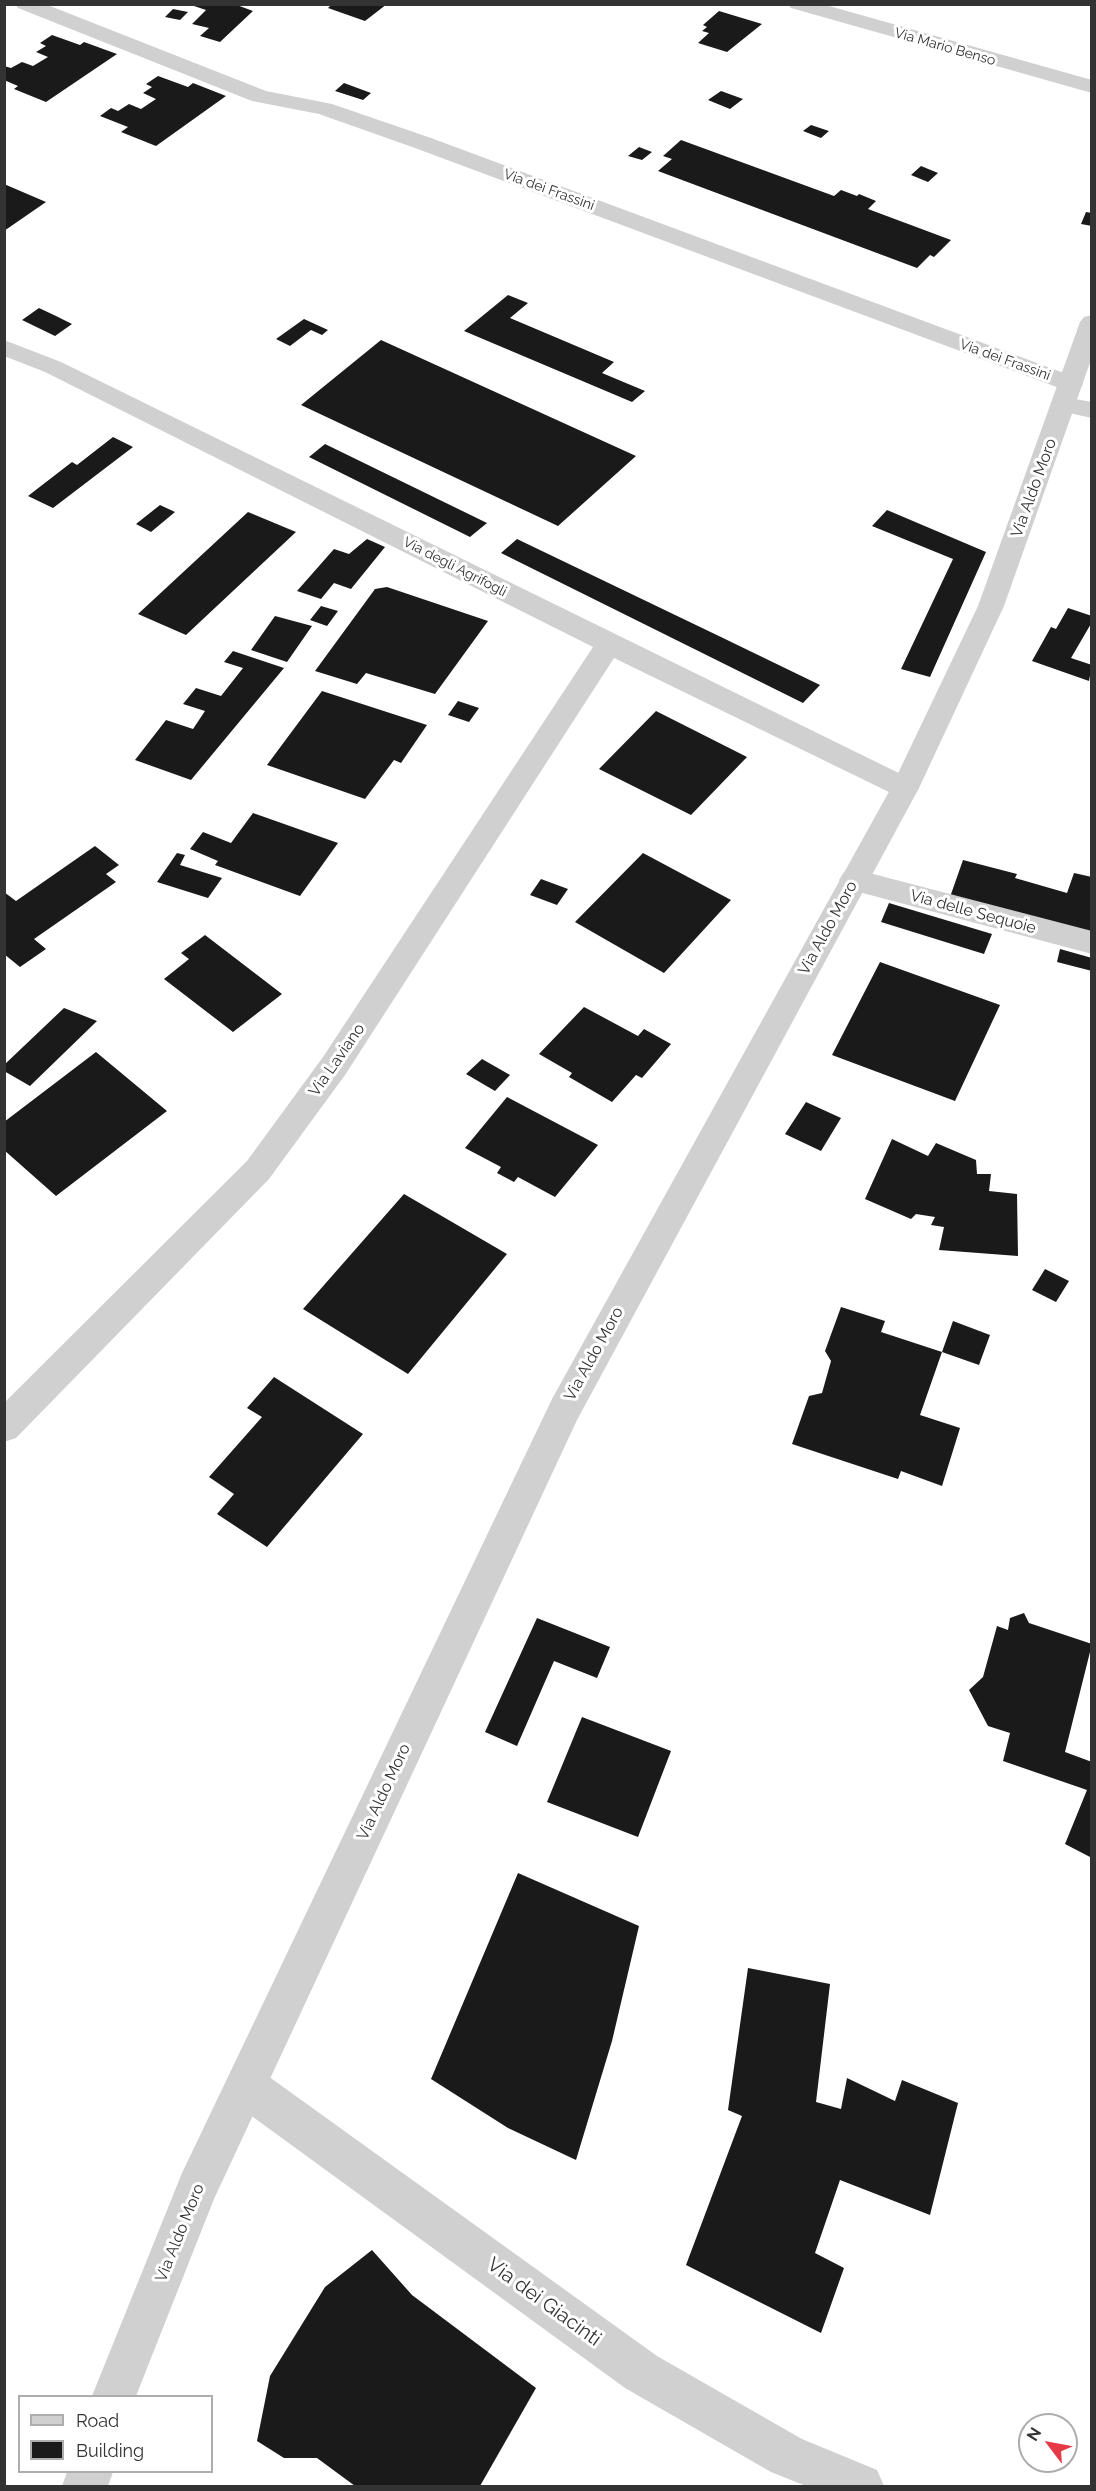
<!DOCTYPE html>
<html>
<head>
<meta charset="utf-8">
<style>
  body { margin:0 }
  #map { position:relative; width:1096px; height:2491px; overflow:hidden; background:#fff; font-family:Raleway,sans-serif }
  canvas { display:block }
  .frame { position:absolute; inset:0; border:6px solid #333; pointer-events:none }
  .legend { position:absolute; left:18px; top:2395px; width:195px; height:78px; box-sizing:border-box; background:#fff; border:2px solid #adadad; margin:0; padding:8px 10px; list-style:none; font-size:18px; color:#333 }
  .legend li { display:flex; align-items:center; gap:12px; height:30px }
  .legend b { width:30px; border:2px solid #adadad }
  .north { position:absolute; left:1018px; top:2413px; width:60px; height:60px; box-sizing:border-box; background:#fff; border:2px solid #adadad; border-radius:50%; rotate:302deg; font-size:16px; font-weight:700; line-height:24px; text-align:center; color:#333 }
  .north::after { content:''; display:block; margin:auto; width:21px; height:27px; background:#e63946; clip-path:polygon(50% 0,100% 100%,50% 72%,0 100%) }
</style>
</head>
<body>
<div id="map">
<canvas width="1096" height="2491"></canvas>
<div class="frame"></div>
<ul class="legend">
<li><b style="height:8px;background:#d0d0d0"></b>Road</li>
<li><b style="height:16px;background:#1a1a1a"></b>Building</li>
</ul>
<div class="north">N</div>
</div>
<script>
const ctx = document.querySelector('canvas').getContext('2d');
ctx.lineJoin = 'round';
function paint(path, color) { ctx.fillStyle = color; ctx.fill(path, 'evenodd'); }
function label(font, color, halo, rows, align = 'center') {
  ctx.font = font + ' Raleway,sans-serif'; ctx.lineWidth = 6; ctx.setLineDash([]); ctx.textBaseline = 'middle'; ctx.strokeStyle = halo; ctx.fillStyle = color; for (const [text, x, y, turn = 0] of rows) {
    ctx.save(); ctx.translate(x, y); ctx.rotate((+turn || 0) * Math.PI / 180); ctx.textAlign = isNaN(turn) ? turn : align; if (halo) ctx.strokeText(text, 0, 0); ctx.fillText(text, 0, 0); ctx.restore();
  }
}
const building = new Path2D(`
  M188,4H234L253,11L220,42L200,36L209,28L192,24L206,10Z
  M332,4H387L365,21L328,8Z
  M173,9L188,12L180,20L165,17Z
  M719,11L762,24L727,52L698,43L709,33L702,31L707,27L703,25Z
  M52,35L80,45L84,42L117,54L46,102L14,89L18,86L4,80V66L11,68L22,62L33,66L48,57L36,52L46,46L40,43Z
  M158,76L188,87L193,83L226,96L156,146L121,132L128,127L100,116L111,108L118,111L129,104L141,109L156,99L143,93L152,87L146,84Z
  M344,83L371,93L363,100L335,91Z
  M721,91L743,99L730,109L708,100Z
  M811,125L829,131L821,138L803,131Z
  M681,140L834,196L841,190L857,196L859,194L876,201L868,209L951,240L934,257L930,255L917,268L658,171L672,159L663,156Z
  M639,147L652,152L642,160L628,156Z
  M921,166L938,173L928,182L911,175Z
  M4,184L46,202L4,231Z
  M1086,212L1092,213V226L1081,224Z
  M508,295L528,303L510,318L614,362L602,373L645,391L632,402L464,331Z
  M39,308L56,316L72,324L55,336L22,320Z
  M304,319L328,330L322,335L311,330L290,346L276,339Z
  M381,340L636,456L558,526L301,405Z
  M113,437L133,447L53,508L28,496L72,462L77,465Z
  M325,444L487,523L470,537L309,457Z
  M160,505L175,512L151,532L136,524Z
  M887,510L986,552L930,677L901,669L953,559L872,526Z
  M248,512L296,532L186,635L138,614Z
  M367,539L385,547L351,589L334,583L321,599L297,591L334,549L349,554Z
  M517,539L723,638L820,685L803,703L501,553Z
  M387,587L488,621L435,694L366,673L357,684L315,671L375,589Z
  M321,606L338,611L327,626L310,620Z
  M1068,608L1092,616V622L1071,658L1092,665L1089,681L1032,661L1051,627L1056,629Z
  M275,616L312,626L287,662L251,650Z
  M233,651L284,668L191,780L135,760L166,720L193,729L205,711L183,704L196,688L221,696L243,668L224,662Z
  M322,691L427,725L401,763L394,760L365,799L267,765Z
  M458,701L479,708L469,722L448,715Z
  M656,711L747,757L691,815L599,769Z
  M253,813L338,843L300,896L215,865L218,861L190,849L203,832L231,843Z
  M95,846L119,865L106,874L116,882L34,939L46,949L20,967L4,954V892L16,901Z
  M177,853L185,855L180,865L222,878L208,898L157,882Z
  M643,853L731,900L664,973L575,922Z
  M963,860L1017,874L1015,878L1067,893L1074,873L1092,877V935L950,897Z
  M541,879L568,889L557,905L530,895Z
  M889,903L992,934L984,954L881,922Z
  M205,935L282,994L233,1032L164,979L189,959L181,953Z
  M1060,949L1092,958V971L1057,962Z
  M880,962L1000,1005L955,1101L832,1055Z
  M584,1007L638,1036L644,1029L671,1044L642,1078L636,1075L612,1102L569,1077L572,1073L539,1054Z
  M64,1008L97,1021L30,1086L4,1071V1065Z
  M96,1052L167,1111L56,1196L4,1150V1122Z
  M482,1059L510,1075L495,1091L466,1074Z
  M507,1097L598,1145L555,1197L518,1177L514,1182L497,1173L501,1167L465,1148Z
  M806,1102L841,1118L821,1151L785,1134Z
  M892,1139L928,1156L936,1143L976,1160L977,1174H991L989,1191L1017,1194L1018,1256L939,1250L944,1227L931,1225L935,1217L916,1214L911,1219L865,1199Z
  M404,1194L507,1254L408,1374L303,1309Z
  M1045,1269L1069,1281L1056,1302L1032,1290Z
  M841,1307L885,1321L881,1332L942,1352L920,1415L960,1428L942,1486L901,1471L898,1479L792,1444L809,1396L822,1393L831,1361L825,1351Z
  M953,1321L990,1335L979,1365L942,1352Z
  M274,1377L363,1434L267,1547L217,1514L234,1494L209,1477L262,1417L247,1408Z
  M1024,1613L1029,1623L1092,1644L1065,1752L1092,1762V1858L1065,1844L1087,1790L1003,1761L1010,1733L988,1726L969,1690L983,1677L997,1626L1008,1630L1010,1618Z
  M537,1618L610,1647L597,1678L554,1661L517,1746L485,1732Z
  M582,1717L671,1751L638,1837L547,1802Z
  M518,1873L639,1926L612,2041L576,2160L508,2128L431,2079Z
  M748,1968L830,1984L816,2102L841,2109L847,2078L895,2101L902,2080L958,2103L930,2215L840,2180L815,2253L844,2268L821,2333L686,2265L742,2116L728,2110Z
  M372,2250L412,2295L536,2388L480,2486H355L317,2458H284L257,2441L270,2376L325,2287Z`);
const minor = new Path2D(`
  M15,4H45L266,91L332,104L431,138L1080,379L1083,384L1080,389L1071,391L1062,389L415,148L319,114L252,101L18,8Z
  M788,4H822L1092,80V93L791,8Z
  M4,340L61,362L915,781L919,788L915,795L905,798L895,795L614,658L345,1075L269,1179L16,1438L4,1442V1403L247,1161L323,1057L593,647L45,372L4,356Z
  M1064,397L1092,402V418L1055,410L1052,405L1055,400Z
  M854,869L1092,931V954L844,888L839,880L844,872Z
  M246,2065L261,2071L657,2356L802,2439L877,2470L884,2486H806L771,2472L625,2388L231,2101L225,2086L231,2071Z`);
const tertiary = new Path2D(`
  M1092,315V357L1004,606L919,788L577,1420L214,2199L136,2396H92L182,2173L552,1399L891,788L978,606L1080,322L1084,317Z
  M67,2472H113L108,2486H62Z`);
const farStreetnames = [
  ["Via Mario Benso",945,47,16],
  ["Via dei Frassini",549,190,20],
  ["Via dei Frassini",1005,360,20],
  ["Via degli Agrifogli",455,567,27]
];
const streetNames = [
  ["Via Aldo Moro",1034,488,-70],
  ["Via delle Sequoie",973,912,15],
  ["Via Aldo Moro",828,928,-61],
  ["Via Laviano",337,1060,-55],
  ["Via Aldo Moro",594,1354,-61],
  ["Via Aldo Moro",384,1792,-65],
  ["Via Aldo Moro",180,2233,-68]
];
const nearStreetnames = [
  ["Via dei Giacinti",544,2302,36]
];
paint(building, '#1a1a1a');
paint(minor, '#d0d0d0');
paint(tertiary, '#d0d0d0');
label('14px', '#333', '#fff', farStreetnames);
label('16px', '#333', '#fff', streetNames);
label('20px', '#333', '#fff', nearStreetnames);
</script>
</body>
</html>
